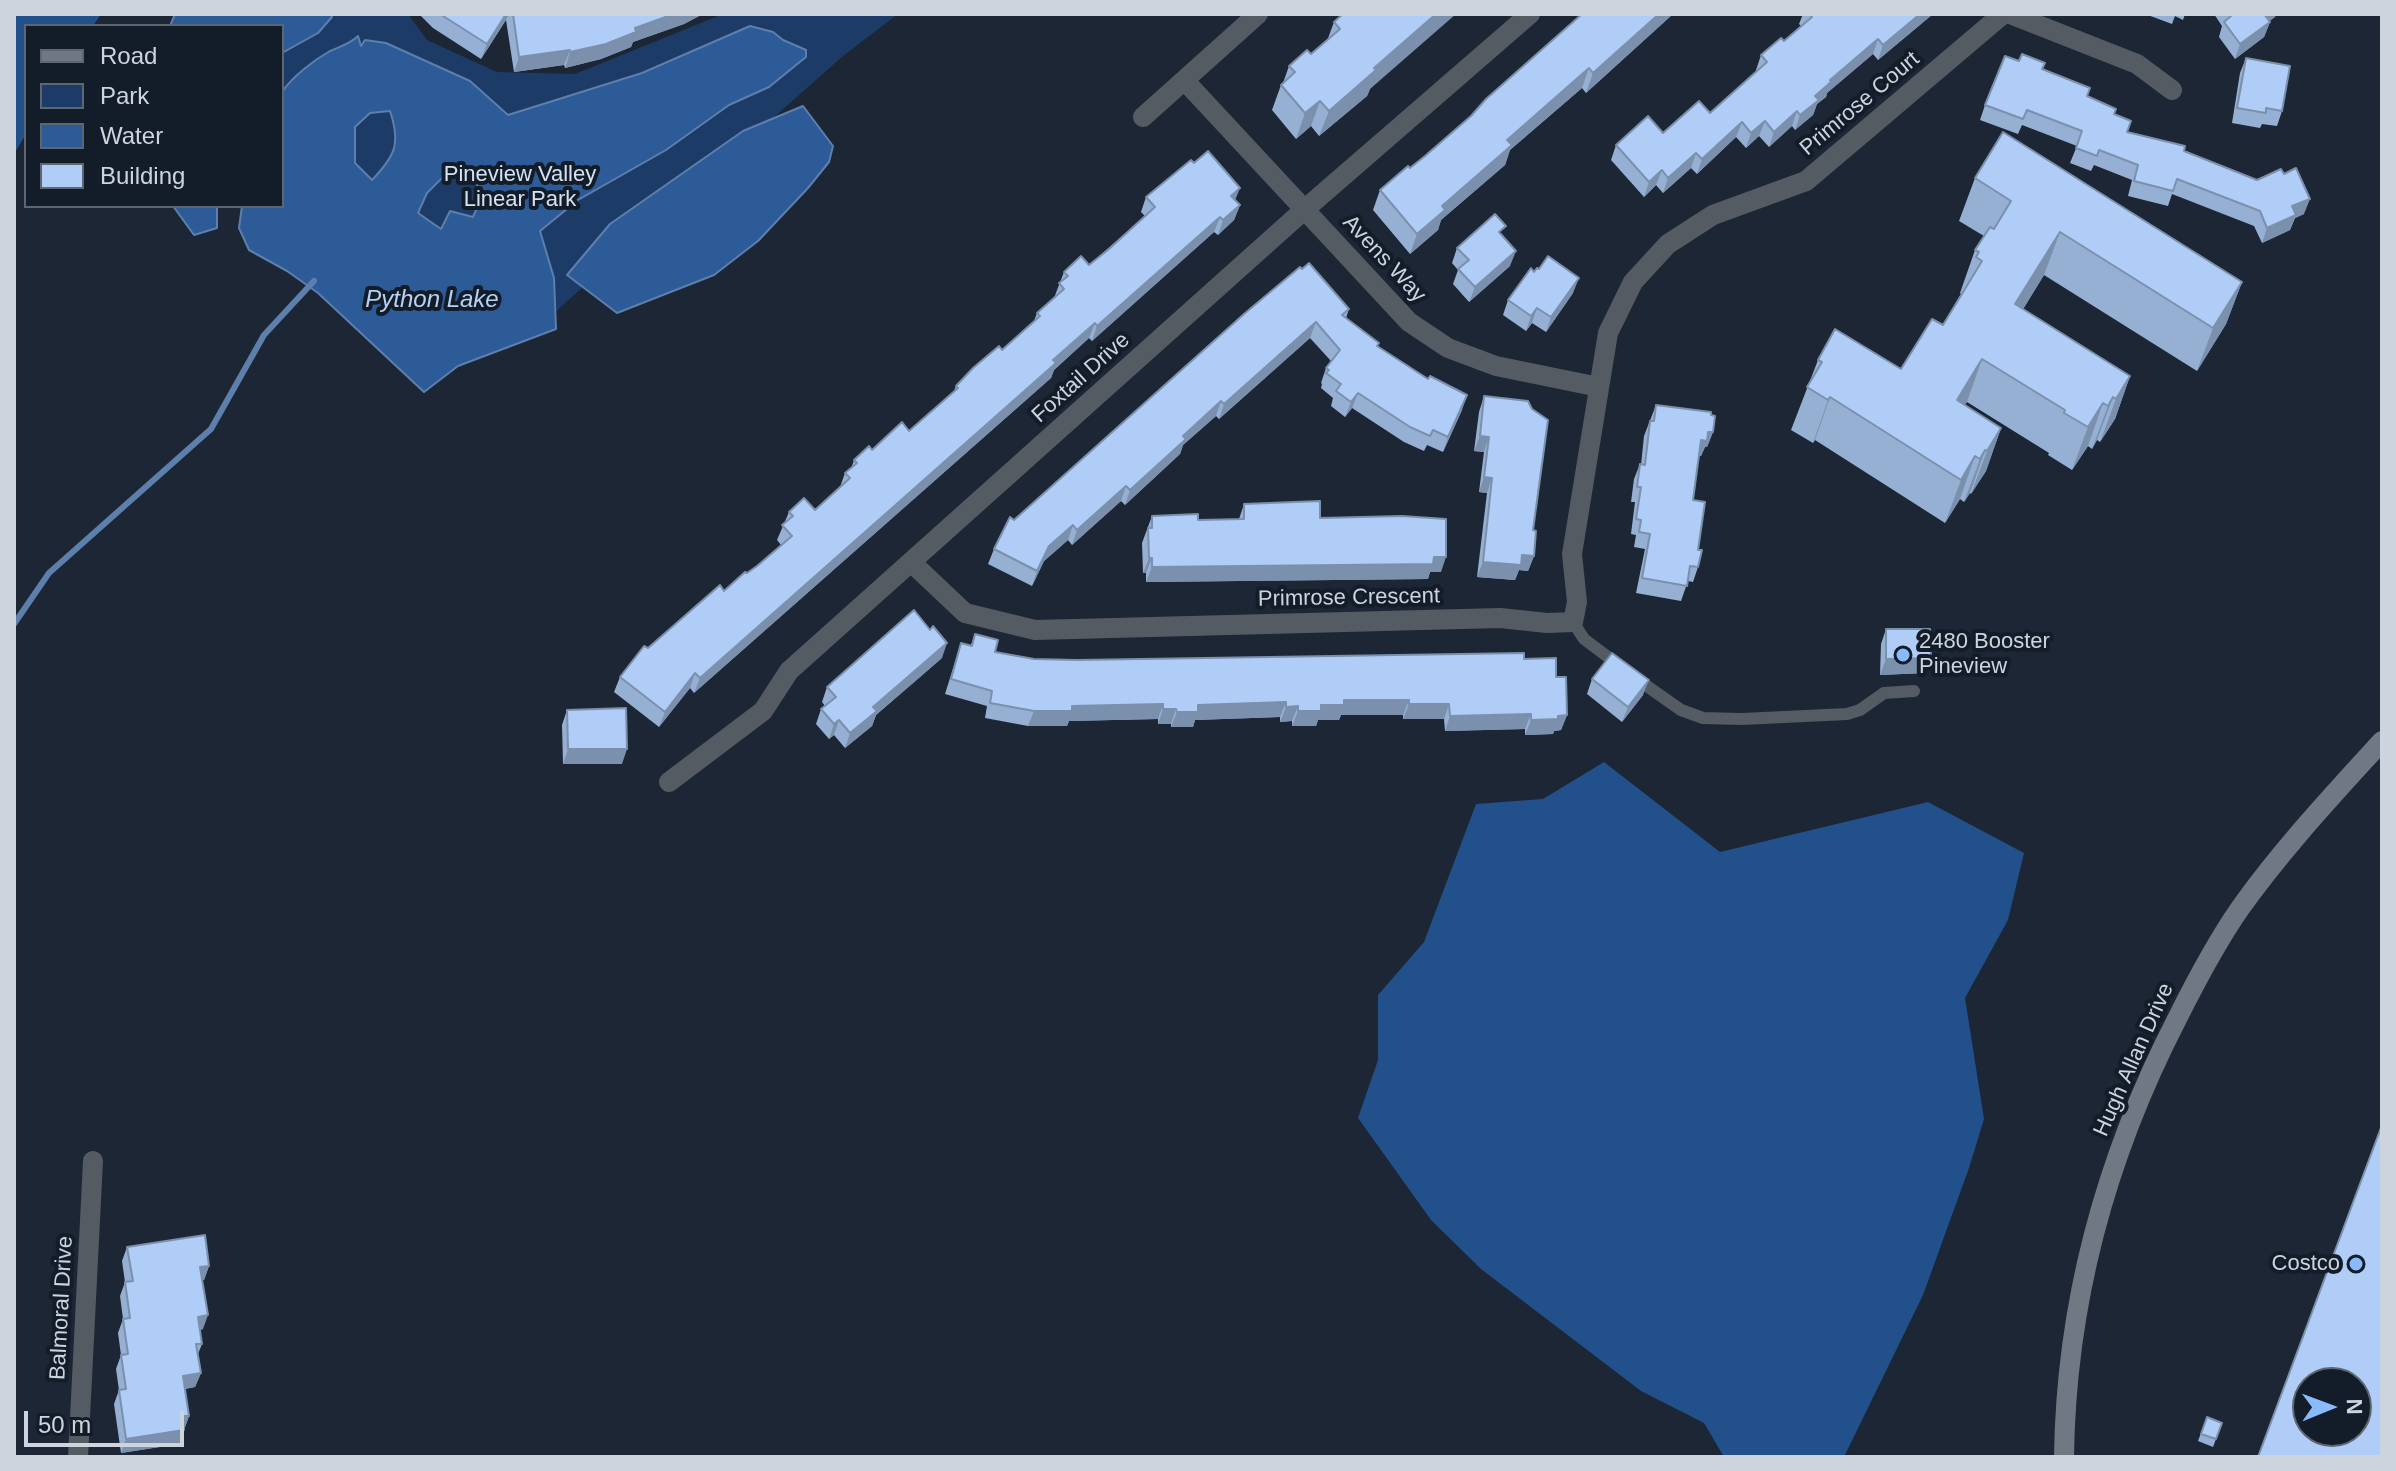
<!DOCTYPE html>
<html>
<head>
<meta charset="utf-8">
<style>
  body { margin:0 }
  #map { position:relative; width:2396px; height:1471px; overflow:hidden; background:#1c2634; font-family:Helvetica,sans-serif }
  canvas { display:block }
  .frame { position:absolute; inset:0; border:16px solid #ced4de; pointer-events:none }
  .legend { position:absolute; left:24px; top:24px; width:260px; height:184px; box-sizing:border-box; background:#131d2a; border:2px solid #5e6672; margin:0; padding:10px 14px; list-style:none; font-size:24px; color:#ced4de }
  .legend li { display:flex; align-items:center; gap:16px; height:40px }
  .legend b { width:40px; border:2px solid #5e6672 }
  .north { position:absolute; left:2292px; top:1367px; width:80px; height:80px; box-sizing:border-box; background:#131d2a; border:2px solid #5e6672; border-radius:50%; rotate:89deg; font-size:22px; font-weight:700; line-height:32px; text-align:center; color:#ced4de }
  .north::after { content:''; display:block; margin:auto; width:28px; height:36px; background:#89bafc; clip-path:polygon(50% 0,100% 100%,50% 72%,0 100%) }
  .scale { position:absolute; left:24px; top:1411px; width:160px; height:36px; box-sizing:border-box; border:4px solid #ced4de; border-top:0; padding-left:10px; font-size:24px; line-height:28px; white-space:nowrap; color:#ced4de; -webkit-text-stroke:6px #131d2a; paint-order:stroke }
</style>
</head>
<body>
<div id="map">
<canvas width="2396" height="1471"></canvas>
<div class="frame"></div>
<ul class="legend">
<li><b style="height:10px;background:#707883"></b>Road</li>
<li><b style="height:22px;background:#1c3c67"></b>Park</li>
<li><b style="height:22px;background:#2d5b97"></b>Water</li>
<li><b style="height:22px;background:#afcdf6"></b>Building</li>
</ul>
<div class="north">N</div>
<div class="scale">50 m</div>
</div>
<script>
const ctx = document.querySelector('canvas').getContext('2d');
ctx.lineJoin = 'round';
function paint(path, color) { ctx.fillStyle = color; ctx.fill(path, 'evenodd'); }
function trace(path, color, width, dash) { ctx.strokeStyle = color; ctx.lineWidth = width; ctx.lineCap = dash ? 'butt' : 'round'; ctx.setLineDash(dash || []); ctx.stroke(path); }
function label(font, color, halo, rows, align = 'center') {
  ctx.font = font + ' Helvetica,sans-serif'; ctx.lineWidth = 8; ctx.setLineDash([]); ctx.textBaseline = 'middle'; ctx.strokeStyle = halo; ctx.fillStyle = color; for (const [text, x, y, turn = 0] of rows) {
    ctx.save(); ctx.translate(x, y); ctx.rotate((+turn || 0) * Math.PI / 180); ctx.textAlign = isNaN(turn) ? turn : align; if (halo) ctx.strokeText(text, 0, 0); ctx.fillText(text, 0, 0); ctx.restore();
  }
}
const green = new Path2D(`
  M233,14H408L427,40L497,72L575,74L723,14H898L843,56L537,328L282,194V26H232Z`);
const forest = new Path2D(`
  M14,14H101L93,26H26V134L14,154Z
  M1604,762L1720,852L1928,802L2024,853L2008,920L1965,998L1984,1119L1969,1168L1923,1295L1844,1457H1724L1704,1423L1641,1391L1481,1269L1431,1220L1358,1118L1378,1060V995L1424,942L1476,804L1543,799Z`);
const water = new Path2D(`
  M175,14H331L332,17L318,33L282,53V26H170Z
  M750,26L773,32L783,40L806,50V57L769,87L729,105L666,150L578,200L540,231L554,278L556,329L458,366L424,392L318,293L287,271L249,250L239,228L242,206H282V92C292,77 314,60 330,51C341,46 350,44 358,36L361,46L365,40L386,43L470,81L508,115L642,73ZM390,111C401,144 395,156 372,180L355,163V127L370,113ZM448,172L469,173L483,194L473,217L450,211L441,229L418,213L427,193Z
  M803,106L833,146L829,162L808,188L758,241L714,275L617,313L567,275L610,224L743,131Z
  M173,206H217V228L194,235Z`);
const stream = new Path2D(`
  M14,624L49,573L211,429L264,335L314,281`);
const service = new Path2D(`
  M1573,622L1584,639L1620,666
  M1634,677L1681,710L1703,718L1742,719L1847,714L1860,710L1884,693L1914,691`);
const minor = new Path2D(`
  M2010,14L2137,64L2172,90
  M1185,81L1409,322L1448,348L1496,366L1599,387
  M911,562L965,613L1035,630L1500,618L1547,623L1573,622L1577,602L1572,554L1608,333L1633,282L1668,244L1713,215L1806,181L2003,14
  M669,782L763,711L789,671L1304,210L1530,14
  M78,1457L93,1161`);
const tertiary = new Path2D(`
  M1143,117L1258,14`);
const secondary = new Path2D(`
  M2064,1457C2066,1301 2106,1156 2178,1017C2197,979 2217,941 2241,907C2283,848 2333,795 2382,741`);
const wall = new Path2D(`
  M419,14H703L684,24L633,42L631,47L601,59L565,68L564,65L514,72L506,20L481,59L433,28Z
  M1343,14L1370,89L1367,96L1319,136L1311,126L1296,139L1272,110L1281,85L1283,83L1289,66L1311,54L1327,41L1334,22Z
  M1673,14L1586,93L1582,88L1510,150L1505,165L1441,220L1438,230L1410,254L1373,210L1380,190L1410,168Z
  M1803,14H1933L1878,60L1873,54L1827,93L1826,97L1817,104L1813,115L1795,130L1792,126L1769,147L1759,136L1746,148L1736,137L1697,174L1691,168L1663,193L1656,185L1644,197L1611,160L1616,145L1663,133L1710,113L1756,71V70L1761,55L1784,41L1801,26L1799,24Z
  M2145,14H2185L2183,20L2175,16L2172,24Z
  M2214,14H2276L2275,17L2269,21L2270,22L2264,37L2235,59L2219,37L2222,26Z
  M2246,58L2282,111L2277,126L2262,124L2260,128L2232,123L2240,73Z
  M2042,69L2087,96L2114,114L2127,132L2184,151L2304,214L2295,218L2290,230L2262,243L2254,226L2172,194L2168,206L2128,196L2132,180L2094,165L2091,171L2070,163L2077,146L2022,125L2018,134L1980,120L1985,105Z
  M1975,178L2242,282L2226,324L2197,371L2044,275L2023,309L2130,376L2115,419L2100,442L2097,440L2092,449L2088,446L2072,470L2048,455L2049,453L1967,402L1964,405L2001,428L1986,471L1971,494L1970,493L1964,502L1960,499L1945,523L1815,440L1813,443L1791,430L1818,360L1901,369L1943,325L1961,294L1960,293L1975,250L1984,236L1959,221Z
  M1146,197L1235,200L1240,205L1234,220L1218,235L1214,232L1092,341L1089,338L1054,370L1051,378L694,693L690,688L659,727L614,692L620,677L648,648L757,566L781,545L777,540L789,512L815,510L840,487L845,473L851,469L854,460L909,431L954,391L956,386L1002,350L1034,321L1037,313L1054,298L1064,272L1089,265L1145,216L1141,212Z
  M1503,236L1510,266L1469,302L1453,284L1458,270L1452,263L1457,248Z
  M1534,272L1573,293L1546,332L1532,323L1526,331L1503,315L1508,300Z
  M1349,309L1346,318L1378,347L1462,410L1443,452L1427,445L1424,451L1404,442L1352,408L1345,417L1331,406L1333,398L1321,388L1322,384L1321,383L1326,368L1331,361L1310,338L1219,419L1216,416L1183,445L1180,454L1125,505L1121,501L1072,545L1068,540L1044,561L1032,586L988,564L994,549L1014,520L1244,314Z
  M1484,396L1533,530L1534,556L1528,571L1519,570L1515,580L1477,577L1487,493L1479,492L1484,452L1474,451L1479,412Z
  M1656,405L1711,415L1713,432L1707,447H1705L1701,456H1699L1693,500L1698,550V567L1693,582L1688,581L1681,601L1636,593L1645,549L1634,547L1636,535L1631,534L1635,502H1631L1634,479L1640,464L1641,465L1644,436Z
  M1244,504L1320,518L1441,572H1430L1428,579L1146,582V573H1143L1142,543L1152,516L1198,520L1239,519Z
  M1886,629L1925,673L1880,675L1881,644Z
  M975,634L995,652L1034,659H1524L1556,677L1567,715L1561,730L1554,731L1553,734L1525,735V729L1445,731L1444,719H1403V715H1341L1339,720H1318L1316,726H1292V721L1280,722V717L1195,720L1193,727H1171V724H1158V719L1069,721L1067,726H1028L985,718L987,706L945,694L961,643L971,645Z
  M942,658L876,715L872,726L845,748L834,735L829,739L816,724L821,709L825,706L822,702L827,687Z
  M1592,679L1643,695L1622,722L1587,694Z
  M567,710L622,764H563L562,725Z
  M127,1247L209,1266L204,1280H202L203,1329L200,1330L202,1344L198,1354L201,1373L195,1387L185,1389L189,1416L179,1444L121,1453L114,1404L119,1390L116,1369L121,1355L118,1333L123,1319L120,1296L125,1282L122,1261Z
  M2207,1417L2222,1423L2213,1447L2198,1441Z`);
const shadedWall = new Path2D(`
  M506,14H509L506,20L481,59L487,44Z
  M674,14H703L684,24L633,42L631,47L601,59L565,68L570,52Z
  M1436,14H1456L1370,89L1367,96L1319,136L1329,111L1374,68Z
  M1659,14H1673L1586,93L1593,73Z
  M1920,14H1933L1878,60L1883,45Z
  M2264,14H2276L2275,17L2259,29Z
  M2270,22L2264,37L2235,59L2240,44Z
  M1878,39L1873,54L1827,93L1826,97L1817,104L1813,115L1795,130L1800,115L1815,96L1830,80Z
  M570,50L564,65L514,72L519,57Z
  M1589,68L1582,88L1510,150L1505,165L1441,220L1438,230L1410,254L1417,234L1442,206L1507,140Z
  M1320,101L1311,126L1296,139L1305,113Z
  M1797,111L1792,126L1769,147L1774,132Z
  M1765,121L1759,136L1746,148L1751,133Z
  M1742,122L1736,137L1697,174L1702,159Z
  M1696,153L1691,168L1663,193L1668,178Z
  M1662,170L1656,185L1644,197L1649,182Z
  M1240,188L1234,203L1231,196Z
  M2310,199L2304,214L2295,218L2290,230L2262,243L2267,228L2292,206Z
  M1240,205L1234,220L1218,235L1223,220Z
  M1220,217L1214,232L1092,341L1097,326Z
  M2060,232L2044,275L2000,347L2015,304Z
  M1516,251L1510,266L1469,302L1475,287Z
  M1579,278L1573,293L1546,332L1551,317Z
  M2242,282L2226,324L2197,371L2213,328Z
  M1537,308L1532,323L1526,331L1531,316Z
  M1316,322L1310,338L1219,419L1224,404Z
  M1095,323L1089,338L1054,370L1051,378L694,693L700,678Z
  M1982,359L1967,402L1941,443L1957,400Z
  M2130,376L2115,419L2100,442L2116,399Z
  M1358,393L1352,408L1345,417L1351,402Z
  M1467,395L1462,410L1443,452L1448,437Z
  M1830,397L1815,440L1813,443L1828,400Z
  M2113,397L2097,440L2092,449L2108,406Z
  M1221,401L1216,416L1183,445L1180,454L1125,505L1130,490L1183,436Z
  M2103,403L2088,446L2072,470L2088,427Z
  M2001,428L1986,471L1971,494L1987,451Z
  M1708,432H1713L1707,447H1705L1701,456H1696L1701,440Z
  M1480,436L1489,437L1484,452L1474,451Z
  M1985,450L1970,493L1964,502L1980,459Z
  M1975,456L1960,499L1945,523L1961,480Z
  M1484,477L1492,478L1487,493L1479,492Z
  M1126,486L1121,501L1072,545L1077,530Z
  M1073,525L1068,540L1044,561L1032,586L1037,571L1049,546Z
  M1522,555L1534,556L1528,571L1519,570L1515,580L1477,577L1483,562Z
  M1446,557L1441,572H1430L1428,579L1146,582L1152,567Z
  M1149,558H1152L1146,573H1143Z
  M947,643L942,658L876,715L872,726L845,748L850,733L873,707Z
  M1931,658L1925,673L1880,675L1886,659Z
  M695,673L690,688L659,727L665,712Z
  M1649,680L1643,695L1622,722L1628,707Z
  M1344,700H1409L1403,715H1341L1339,720H1318L1316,726H1292L1298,711Z
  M1286,702L1280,717L1195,720L1193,727H1171L1177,712L1198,705Z
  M1163,704L1158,719L1069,721L1067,726H1028L1034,711L1072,706Z
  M1409,704H1449L1444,719H1403Z
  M1298,706L1292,721L1280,722L1286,707Z
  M1163,709H1176L1171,724H1158Z
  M1531,714L1525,729L1445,731L1450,716Z
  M1567,715L1561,730L1554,731L1553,734L1525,735L1531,720Z
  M839,720L834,735L829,739L834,724Z
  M568,749H627L622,764H563Z
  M209,1266L204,1280L194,1281L200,1267Z
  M208,1315L203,1329L193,1331L198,1317Z
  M201,1373L195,1387L178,1390L183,1376Z
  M182,1416H189L179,1444L121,1453L126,1439Z`);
const building = new Path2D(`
  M440,14H506L487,44Z
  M513,14H674L635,28L636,32L606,44L570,52V50L519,57Z
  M1343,14H1436L1374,68L1376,70L1329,111L1320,101L1305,113L1281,85L1295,72L1289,66L1307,50L1311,54L1340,29L1334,22Z
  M1582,14H1659L1593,73L1589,68L1507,140L1512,145L1442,206L1445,210L1417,234L1380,190L1408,166L1410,168L1425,156L1471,116L1486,99Z
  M1809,14H1920L1883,45L1878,39L1830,80L1831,82L1815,96L1819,100L1800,115L1797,111L1774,132L1765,121L1751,133L1742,122L1702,159L1696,153L1668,178L1662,170L1649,182L1616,145L1648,116L1663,133L1699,101L1710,113L1767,62L1761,55L1781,38L1784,41L1812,17Z
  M2230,14H2264L2270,22L2240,44L2224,22L2231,16Z
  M2022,54L2045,63L2042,69L2090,88L2087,96L2116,109L2114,114L2131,121L2127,132L2185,146L2184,151L2257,180L2281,169L2284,174L2296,168L2310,199L2292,206L2296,215L2267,228L2260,211L2177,179L2173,191L2134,181L2138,165L2099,150L2097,156L2076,148L2082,131L2027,110L2023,119L1985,105L2005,56L2019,61Z
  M2246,58L2290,66L2282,111L2266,108V113L2237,108Z
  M2003,132L2242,282L2213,328L2060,232L2015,304L2130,376L2116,399L2113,397L2108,406L2103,403L2088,427L2064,413L2065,410L1982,359L1957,400L2001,428L1987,451L1985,450L1980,459L1975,456L1961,480L1830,397L1828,400L1807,387L1822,362L1818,360L1835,329L1901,369L1932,319L1943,325L1982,261L1976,257L1979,252L1975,250L1990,227L1994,229L2011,201L1975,178Z
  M1208,151L1240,188L1231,196L1240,205L1223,220L1220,217L1097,326L1095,323L1053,360L1056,363L700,678L695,673L665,712L620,677L644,646L648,648L720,585L724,591L745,572L747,573L757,566L792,536L782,525L793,516L789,512L804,498L815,510L850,478L845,473L857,463L854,460L869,446L872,450L902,422L909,431L958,388L956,386L973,368L999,346L1002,350L1040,316L1037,313L1064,289L1059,283L1068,276L1064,272L1081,256L1089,265L1109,249L1155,207L1146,197L1191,160L1194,163Z
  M1495,214L1506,226L1499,232L1516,251L1475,287L1458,269L1469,260L1457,248Z
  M1548,256L1579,278L1551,317L1537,308L1531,316L1508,300L1531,268L1534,272L1537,268L1539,269Z
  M1309,263L1349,309L1342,315L1379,343L1377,346L1428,379L1430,376L1467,395L1448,437L1433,430L1430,436L1410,427L1358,393L1351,402L1336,391L1341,384L1326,373L1329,370L1326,368L1340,350L1316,322L1224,404L1221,401L1183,436L1186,439L1130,490L1126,486L1077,530L1073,525L1049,546L1037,571L994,549L1010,517L1014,520L1244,314L1300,267L1302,269Z
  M1484,396L1528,401L1532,409L1548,420L1533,530L1536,531L1534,556L1522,555L1521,565L1483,562L1492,478L1484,477L1489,437L1480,436Z
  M1656,405L1711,412V415L1715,416L1713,432H1708L1707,441L1701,440L1693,500L1705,502L1698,550H1702L1698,567L1690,566L1687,586L1642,578L1650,534L1639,532L1641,520L1636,519L1641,487H1637L1640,464L1645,465L1650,421H1654Z
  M1320,501V518L1402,516L1446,519V557H1434L1433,564L1152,567V558H1149L1148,528H1152V516L1198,514V520L1244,519V504Z
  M914,610L930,630L933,626L947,643L873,707L877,711L850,733L839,720L834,724L821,709L836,697L827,687Z
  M1886,629H1930L1931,658L1886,659Z
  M975,634L998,640L995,652L1034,659L1077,660L1524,653V659L1556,658V677H1566L1567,715L1558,716V719L1531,720V714L1450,716L1449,704H1409V700H1344V705H1321V711H1298V706L1286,707V702L1198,705V712H1177L1176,709H1163V704L1072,706V711H1034L990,703L992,691L951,679L961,643L972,646Z
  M1612,653L1649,680L1628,707L1592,679Z
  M626,708L627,749H568L567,710Z
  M2382,1125V1457H2258ZM2308,1383H2356V1431H2308Z
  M205,1235L209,1266L200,1267L208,1315L198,1317L202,1344H196L201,1373L183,1376L189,1416H182L184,1430L126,1439L119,1390L126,1389L121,1355L128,1354L123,1319L130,1318L125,1282L133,1281L127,1247Z
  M2207,1417L2222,1423L2216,1439L2201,1434Z`);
const markers = [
  [1903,655,8,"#89bafc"],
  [2356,1264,8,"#89bafc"]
];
const streetNames = [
  ["Primrose Court",1860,104,-40],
  ["Avens Way",1384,259,47],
  ["Foxtail Drive",1081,378,-42],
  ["Primrose Crescent",1349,598,-1],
  ["Hugh Allan Drive",2134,1060,-66],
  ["Balmoral Drive",62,1308,-87]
];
const parkNames = [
  ["Pineview Valley",520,175],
  ["Linear Park",520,200]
];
const poiNames = [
  ["2480 Booster",1919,642],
  ["Pineview",1919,667],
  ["Costco",2340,1264,"right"]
];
const waterNames = [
  ["Python Lake",432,300]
];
paint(green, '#1c3c67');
paint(forest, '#22508b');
paint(water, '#2d5b97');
trace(water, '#5d7fac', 2);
trace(stream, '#5d7fac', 6);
trace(service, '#555b62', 12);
trace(minor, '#555b62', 20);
trace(tertiary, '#555b62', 20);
trace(secondary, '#707883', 20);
paint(wall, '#96b0d4');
paint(shadedWall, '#7a90ac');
paint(building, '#afcdf6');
trace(building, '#7a90ac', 2);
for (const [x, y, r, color] of markers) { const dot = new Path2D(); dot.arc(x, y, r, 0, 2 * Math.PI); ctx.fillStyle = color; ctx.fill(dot); trace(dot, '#131d2a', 3); }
label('22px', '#ced4de', '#131d2a', streetNames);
label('22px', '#d4e1f3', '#131d2a', parkNames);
label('22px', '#ced4de', '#131d2a', poiNames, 'left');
label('italic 24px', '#b7d1f4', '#131d2a', waterNames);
</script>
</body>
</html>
